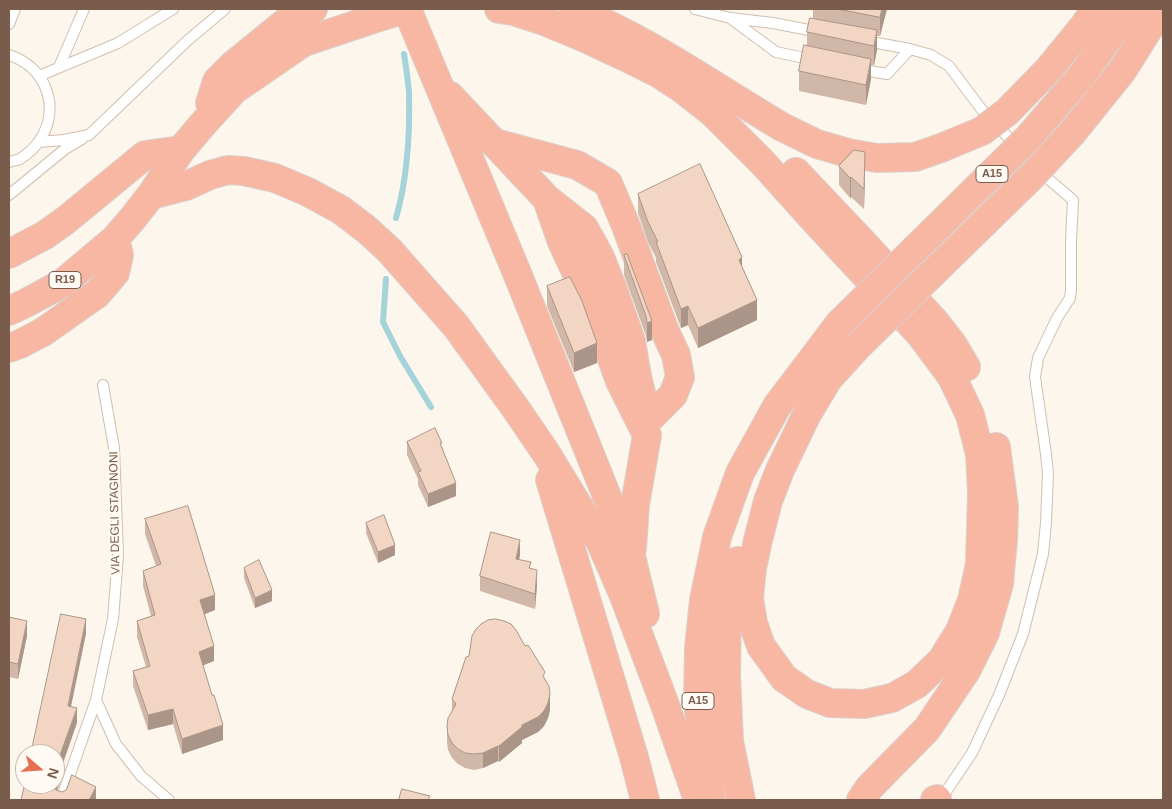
<!DOCTYPE html>
<html>
<head>
<meta charset="utf-8">
<style>
  body { margin:0 }
  #map { position:relative; width:1172px; height:809px; overflow:hidden; background:#fdf6ec; font-family:Arial,sans-serif }
  canvas { display:block }
  .frame { position:absolute; inset:0; border:10px solid #7a5c4d; pointer-events:none }
  .north { position:absolute; left:15px; top:744px; width:50px; height:50px; box-sizing:border-box; background:#fffaf3; border:1px solid #cabbb1; border-radius:50%; rotate:108deg; font-size:14px; font-weight:700; line-height:20px; text-align:center; color:#7a5c4d }
  .north::after { content:''; display:block; margin:auto; width:18px; height:22px; background:#e76f51; clip-path:polygon(50% 0,100% 100%,50% 72%,0 100%) }
</style>
</head>
<body>
<div id="map">
<canvas width="1172" height="809"></canvas>
<div class="frame"></div>
<div class="north">N</div>
</div>
<script>
const ctx = document.querySelector('canvas').getContext('2d');
ctx.lineJoin = 'round';
function trace(path, color, width, dash) { ctx.strokeStyle = color; ctx.lineWidth = width; ctx.lineCap = dash ? 'butt' : 'round'; ctx.setLineDash(dash || []); ctx.stroke(path); }
function paint(path, color) { ctx.fillStyle = color; ctx.fill(path, 'evenodd'); }
function label(font, color, halo, rows, align = 'center') {
  ctx.font = font + ' Arial,sans-serif'; ctx.lineWidth = 4.5; ctx.setLineDash([]); ctx.textBaseline = 'middle'; ctx.strokeStyle = halo; ctx.fillStyle = color; for (const [text, x, y, turn = 0] of rows) {
    ctx.save(); ctx.translate(x, y); ctx.rotate((+turn || 0) * Math.PI / 180); ctx.textAlign = isNaN(turn) ? turn : align; if (halo) ctx.strokeText(text, 0, 0); ctx.fillText(text, 0, 0); ctx.restore();
  }
}
const stream = new Path2D(`
  M396,218C407,180 410,132 409,92C408,80 406,67 404,54
  M386,279L383,322L400,356L431,407`);
const service = new Path2D(`
  M695,9L730,18L773,23L819,32
  M730,18L776,52L814,60
  M9,24L15,9
  M866,41L910,49
  M9,55C46,67 61,107 40,140C35,147 28,154 20,159C17,160 12,161 9,162
  M59,67L84,9
  M858,69L887,74L910,49L931,55L949,66L982,110L1046,177L1073,200L1071,241V290L1070,298L1057,318L1038,358L1035,377L1046,454L1048,474L1046,523L1043,554L1023,634L999,695L972,753L943,796L938,798
  M39,76L118,43L173,9
  M38,142L64,140L89,135L187,41L225,9
  M9,195L65,149L82,139
  M96,700L116,744L141,776L169,800
  M61,800L96,700L113,619L118,555L114,448L103,385`);
const motorway = new Path2D(`
  M407,9L517,273L631,556L645,614
  M499,9L513,11L544,21L585,38L636,62L658,73L681,88L713,113L763,163L817,223L920,334L952,377L970,415L980,454L982,493L980,564L972,600L960,631L942,660L917,684L892,698L864,704L830,703L807,694L784,678L761,646L753,623L749,598L752,568L758,540L768,501L780,470L807,414L828,379L859,345
  M573,9C647,39 713,86 782,127
  M450,96L547,199L562,242L596,315L620,381L647,435L635,505L632,548
  M210,103L217,81L232,66L291,18L313,9
  M495,143L577,165L608,183L626,226L664,329L676,355L680,377L673,395L648,420
  M796,172L868,248L936,323L953,345L966,367
  M151,195L186,186L210,175L228,170L244,171L275,178L308,192L341,210L366,229L389,250L456,326L516,409L546,453L601,543L624,596L665,705L698,800
  M547,199L584,228L600,257L612,287L631,341L637,376L643,401
  M9,254L45,235L66,220L145,155L181,150
  M9,311L26,303L63,283L115,239L133,218L151,195L181,150L203,124L234,90L304,42L373,19L406,9
  M9,348L20,344L43,332L97,294L115,273L119,255L115,239
  M550,480L634,757L645,800
  M737,561L727,610L726,675L729,741L741,800
  M711,796L704,756L698,701L699,648L704,600L717,537L740,473L777,406L839,324
  M861,800L869,788L927,729L966,671L985,633L999,584L1003,540L1004,507L996,447
  M935,800L937,799`);
const motorwayBridge = new Path2D(`
  M782,127L817,144L848,153L877,158L915,157L941,148L982,131L1007,112L1048,70L1084,26L1096,9
  M839,324L1028,138L1083,74L1129,9
  M859,345L1031,177L1072,133L1122,71L1161,9`);
const wall = new Path2D(`
  M813,9H887L880,36H877V50L874,65H871V79L866,105L799,91V71L807,46V32L813,18Z
  M839,166L865,172L864,209L851,197L850,198L839,185Z
  M638,194L742,268L757,320L698,348L688,325L681,328L656,262V258L648,242L638,213Z
  M624,255L652,321V340L647,342L646,336L624,275Z
  M547,286L597,363L574,372L547,306Z
  M407,442L442,447L456,496L428,507L418,485V479L407,455Z
  M145,519L215,610L205,614L214,661L203,665L223,740L182,754L173,724L148,730L133,686V671L146,667L137,637V621L151,616L143,586V571L156,566L145,534Z
  M366,523L395,555L378,563L366,533Z
  M520,555L519,560L531,569L537,585L535,609L480,591V576Z
  M244,568L272,601L255,608L244,578Z
  M9,617L27,636L18,679L9,677Z
  M525,646L545,679L550,710L548,718L544,726L538,732L522,740V743L499,762L498,761L483,768L474,770L465,768L458,764L452,758L448,750L447,742V727L452,710V699Z`);
const shadedWall = new Path2D(`
  M882,9H887L880,36V17Z
  M877,30V50L874,65V46Z
  M871,59V79L866,105V85Z
  M865,152V172L864,209V189Z
  M851,177V197L850,198V178Z
  M742,257V277L739,260Z
  M757,300V320L698,348V328Z
  M688,306V325L681,328V309Z
  M652,321V340L647,342V323Z
  M597,343V363L574,372V353Z
  M456,483V496L428,507V494Z
  M520,540V555L516,574V559Z
  M395,545V555L378,563V552Z
  M537,570V585L535,609V594Z
  M272,590V601L255,608V598Z
  M215,595V610L200,616V600Z
  M86,619V634L68,721V706Z
  M27,621V636L18,679V664Z
  M214,646V661L199,667V652Z
  M550,694V710L548,718L544,726L538,732L522,740V743L499,762V746L522,725Z
  M77,708V723L60,772V783L54,798V784L56,766Z
  M173,709V724L148,730V715Z
  M223,725V740L182,754V739Z
  M498,746V761L483,768V753Z
  M96,787V800H89Z`);
const building = new Path2D(`
  M838,9H882L880,17Z
  M810,18L877,30L874,46L807,32Z
  M804,45L871,59L866,85L799,71Z
  M854,150L865,152L864,189L851,177L850,178L839,166Z
  M700,164L742,257L739,260L757,300L698,328L688,306L681,309L656,242H658L648,222L638,194Z
  M627,254L652,321L647,323L646,316L624,255Z
  M570,277L582,301L597,343L574,353L547,286Z
  M435,428L442,443H440L456,483L428,494L418,472L421,471L407,442Z
  M188,506L215,595L200,600L214,646L199,652L212,695H214L223,725L182,739L173,709L148,715L133,671L150,666L137,621L155,615L143,571L161,564L145,519Z
  M384,515L395,545L378,552L366,523Z
  M491,532L520,540L516,559L531,562L529,568L537,570L535,594L480,576Z
  M259,560L272,590L255,598L244,568Z
  M61,614L86,619L68,706L77,708L56,766L60,768L55,782V754H31Z
  M9,617L27,621L18,664L9,662Z
  M496,619L504,621L511,624L516,630L525,646L528,645L545,672L543,676L549,686L550,694L548,703L544,711L538,717L522,725V727L499,746H498L483,753L474,754L465,753L458,749L452,743L448,735L447,727L448,718L456,704L452,699L466,657L469,656L472,636L476,629L481,624L488,620Z
  M72,775L96,787L89,800H21L25,783V784H54V787L56,790L62,792L66,790Z
  M402,789L430,796L428,800H399Z`);
const shields = [
  [992,174,32],
  [65,280,32],
  [698,701,32]
];
const shieldNames = [
  ["A15",992,174],
  ["R19",65,280],
  ["A15",698,701]
];
const streetNames = [
  ["VIA DEGLI STAGNONI",115,513,-91]
];
trace(stream, '#a5d3da', 6);
trace(service, '#d1beb0', 12);
trace(motorway, '#dad1cd', 30);
trace(service, '#fff', 10);
trace(motorway, '#f7b7a3', 28);
trace(motorwayBridge, '#dad1cd', 30, []);
trace(motorwayBridge, '#f7b7a3', 28);
paint(wall, '#d1b7a8');
paint(shadedWall, '#aa9588');
paint(building, '#f3d5c3');
trace(building, '#aa9588', 1);
for (const [x, y, w] of shields) { const box = new Path2D(); box.roundRect(x - w / 2, y - 8.5, w, 17, 4); ctx.fillStyle = '#fffaf3'; ctx.fill(box); trace(box, '#7a5c4d', 1); }
label('bold 11px', '#7a5c4d', null, shieldNames);
label('12px', '#7a5c4d', '#fffaf3', streetNames);
</script>
</body>
</html>
